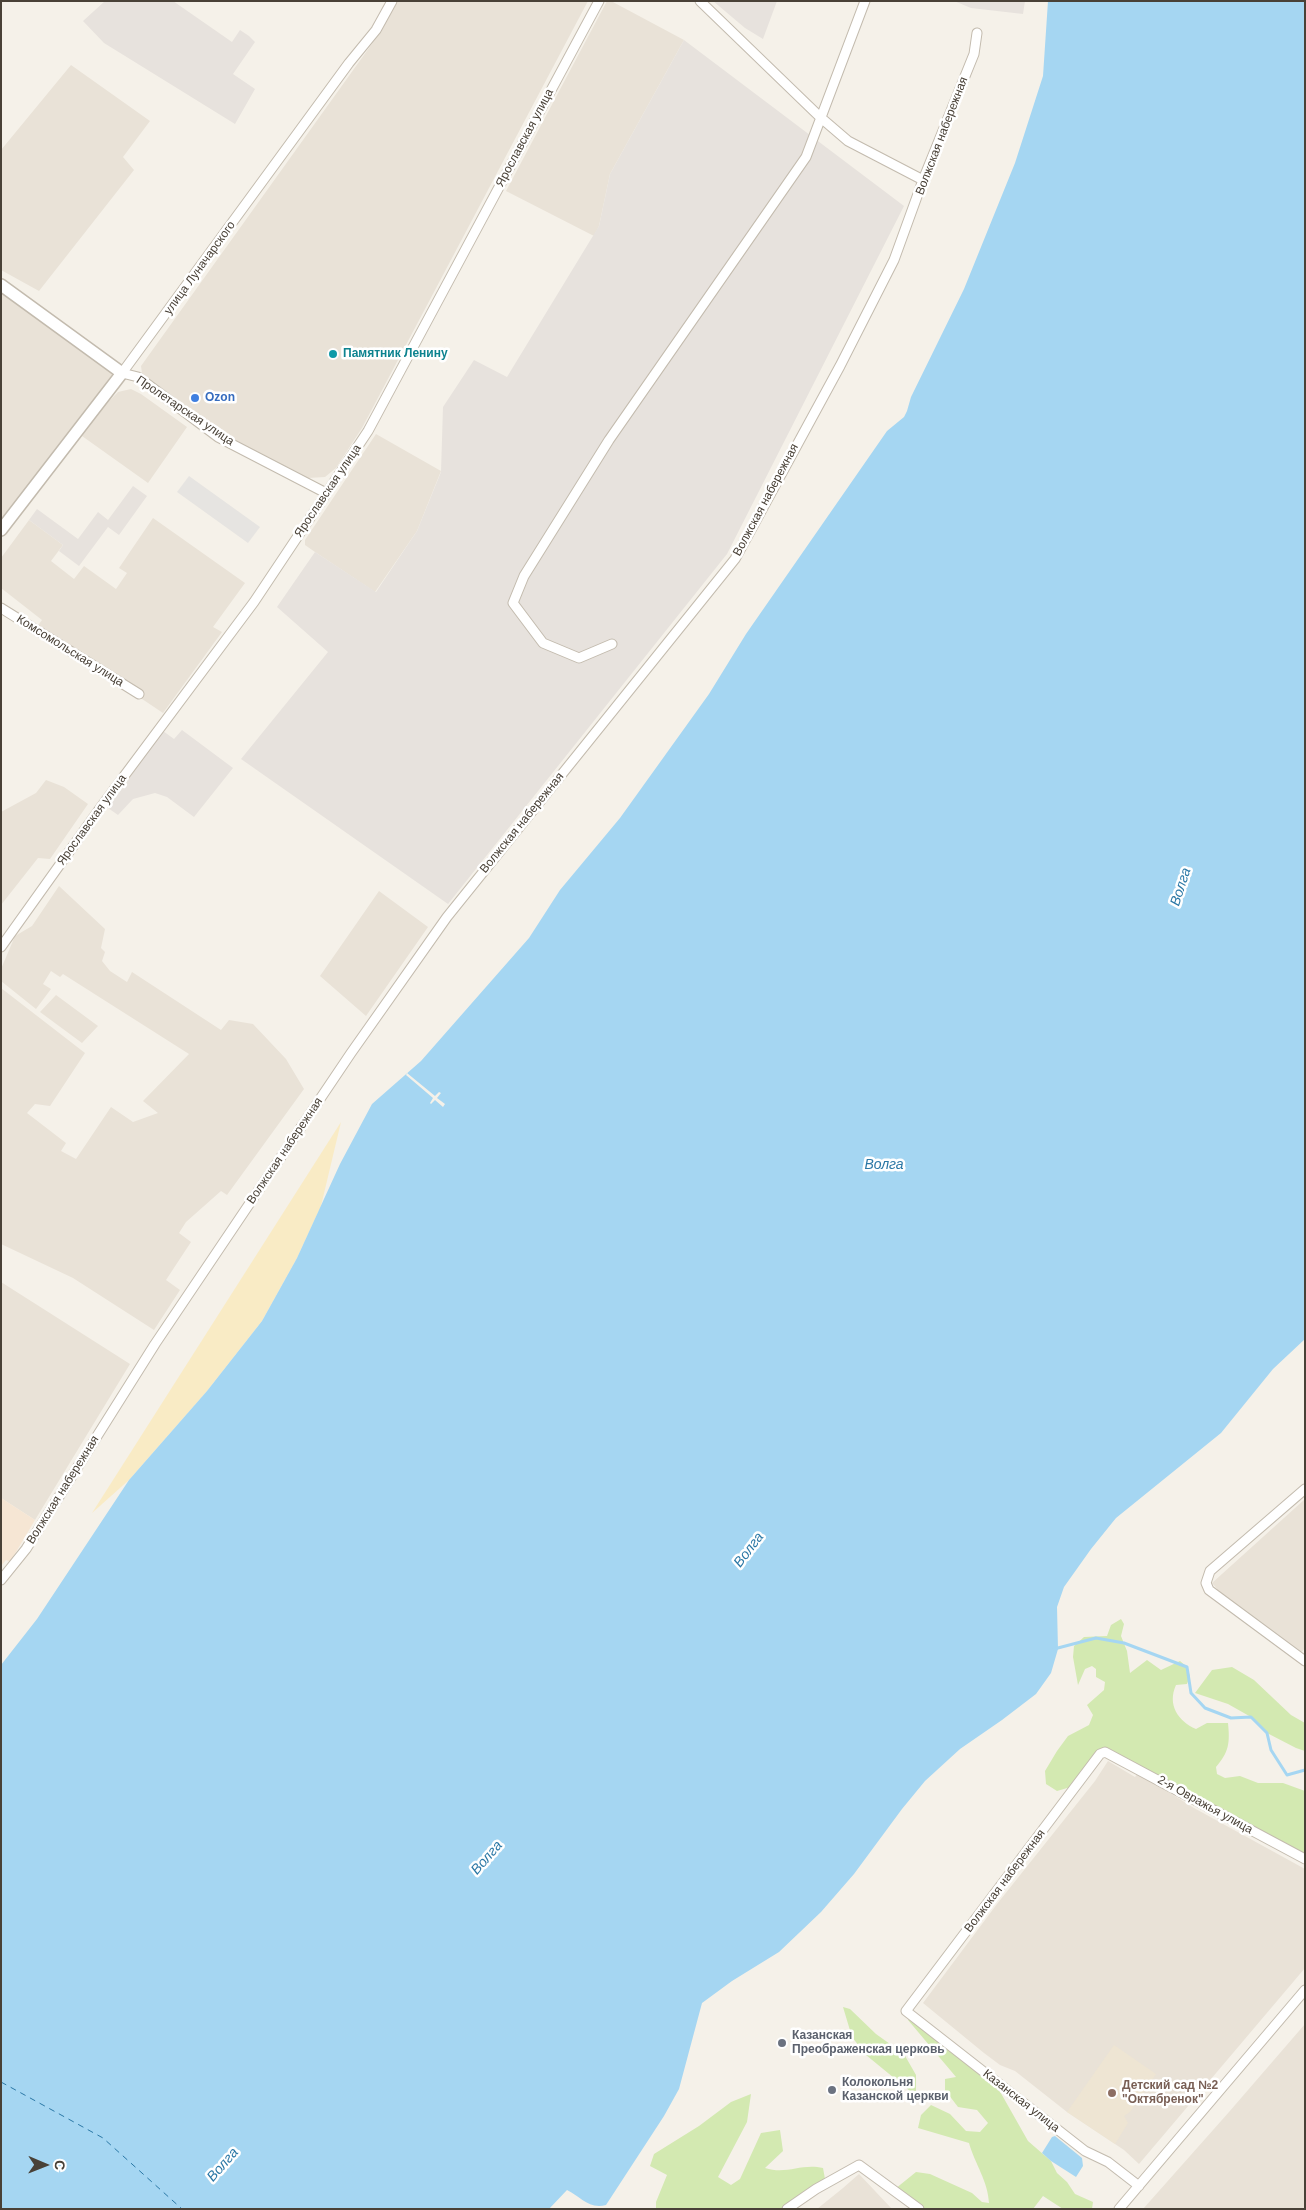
<!DOCTYPE html>
<html>
<head>
<meta charset="utf-8">
<style>
  body { margin:0 }
  #map { position:relative; width:1306px; height:2210px; overflow:hidden; background:#f5f1e9; font-family:Arial,sans-serif }
  canvas { display:block }
  .frame { position:absolute; inset:0; border:2px solid #494137; pointer-events:none }
  .north { position:absolute; left:20px; top:2140px; width:50px; height:50px; -webkit-text-stroke:4px #fff; paint-order:stroke; rotate:91deg; font-size:14px; font-weight:700; line-height:20px; text-align:center; color:#494137 }
  .north::after { content:''; display:block; margin:auto; width:18px; height:22px; background:#494137; clip-path:polygon(50% 0,100% 100%,50% 72%,0 100%) }
</style>
</head>
<body>
<div id="map">
<canvas width="1306" height="2210"></canvas>
<div class="frame"></div>
<div class="north">С</div>
</div>
<script>
const ctx = document.querySelector('canvas').getContext('2d');
ctx.lineJoin = 'round';
function paint(path, color) { ctx.fillStyle = color; ctx.fill(path, 'evenodd'); }
function trace(path, color, width, dash) { ctx.strokeStyle = color; ctx.lineWidth = width; ctx.lineCap = dash ? 'butt' : 'round'; ctx.setLineDash(dash || []); ctx.stroke(path); }
function label(font, color, halo, rows, align = 'center') {
  ctx.font = font + ' Arial,sans-serif'; ctx.lineWidth = 5; ctx.setLineDash([]); ctx.textBaseline = 'middle'; ctx.strokeStyle = halo; ctx.fillStyle = color; for (const [text, x, y, turn = 0] of rows) {
    ctx.save(); ctx.translate(x, y); ctx.rotate((+turn || 0) * Math.PI / 180); ctx.textAlign = isNaN(turn) ? turn : align; if (halo) ctx.strokeText(text, 0, 0); ctx.fillText(text, 0, 0); ctx.restore();
  }
}
const residential = new Path2D(`
  M398,1H588L362,428L336,468L325,477L308,478L223,434L142,373L141,366L379,34Z
  M607,1H611L684,40L610,174L599,226L594,236L506,191Z
  M71,65L150,121L123,157L134,170L39,291L1,270V150Z
  M1,292L113,373L89,408L1,521Z
  M131,389L141,394L187,427L148,483L82,436L108,402L118,392Z
  M376,434L441,471L417,531L375,592L315,552L305,545V540Z
  M153,518L245,583L213,627L222,632L163,713L36,628L42,620L1,588V558L29,520L63,545L51,561L74,579L84,566L116,589L127,573L119,568Z
  M46,780L64,787L88,804L50,859L38,858L1,905V812L36,793Z
  M59,886L105,929L101,948L105,952L102,961L110,971L127,982L132,972L221,1030L229,1020L253,1024L286,1059L304,1089L227,1195L221,1191L186,1222L179,1233L191,1242L166,1280L180,1290L154,1330L73,1278L1,1244V988L85,1053L50,1106L35,1104L27,1113L66,1143L61,1151L76,1159L111,1107L133,1122L158,1113L143,1101L189,1054L63,974L60,977L51,971L43,984L51,989L36,1009L1,981V969L15,936L32,926Z
  M379,891L428,927L366,1016L320,976Z
  M56,995L98,1026L82,1043L40,1012Z
  M1,1282L130,1364L35,1520L1,1498Z
  M1305,1499V1648L1300,1654L1224,1597L1212,1583Z
  M1108,1761L1135,1777L1138,1773L1194,1808L1305,1869V1968L1139,2164L1124,2150L1067,2112L1015,2071L1000,2065L984,2053L923,2003L997,1904L1095,1781Z
  M1305,2024V2209H1143L1229,2112Z
  M859,2174L892,2209H817L843,2188Z`);
const commercial = new Path2D(`
  M1,1498L35,1520L10,1562L6,1560L1,1566Z`);
const industrial = new Path2D(`
  M105,1H173L232,42L240,30L249,36L255,42L233,74L255,89L235,124L104,43L83,21Z
  M713,1H777L763,39L745,28Z
  M954,1H1025L1023,14L971,8Z
  M684,40L904,206L727,554L448,904L241,759L328,652L277,607L315,552L376,592L417,531L441,472L443,407L474,360L507,377L599,226L610,174Z
  M133,486L147,496L119,535L108,527L79,566L59,551L63,545L29,520L37,509L78,539L98,512L108,520Z
  M182,730L233,768L194,817L167,797L155,793L133,799L118,815L108,808L163,731L174,739Z`);
const education = new Path2D(`
  M1114,2045L1156,2074L1130,2112L1124,2116L1128,2123L1115,2144L1067,2112Z`);
const green = new Path2D(`
  M1121,1619L1124,1624L1121,1636L1127,1651L1130,1673L1147,1660L1161,1670L1180,1661L1187,1667L1190,1676L1187,1684L1176,1685C1167,1705 1178,1721 1196,1729L1207,1723H1228C1230,1743 1229,1752 1216,1767L1217,1774L1225,1778L1240,1776L1258,1783H1283L1305,1791V1856L1113,1751L1105,1749L1074,1786L1057,1791L1046,1784L1045,1771L1057,1751L1068,1736L1089,1725L1093,1715L1087,1705L1104,1690L1105,1682L1096,1677V1669L1092,1666L1085,1669L1078,1685L1073,1657L1074,1646L1084,1637L1107,1636L1111,1625Z
  M1232,1667L1254,1680L1291,1715L1305,1723V1751L1296,1748L1267,1733L1251,1717L1228,1704L1195,1693L1212,1670Z
  M843,2007L850,2009L876,2034L904,2054L916,2075V2096L866,2055L852,2037Z
  M909,2019L998,2088L1028,2141L1051,2161L1057,2173L1067,2182L1075,2194L1093,2202L1092,2209H1063L1043,2196L1033,2209H923L895,2189L916,2172L930,2174L972,2193L982,2202L989,2203C988,2181 975,2164 969,2143L918,2128L921,2115L931,2105L950,2114L966,2131L980,2132L988,2123L977,2110L958,2107L945,2090V2079L956,2077L908,2020Z
  M751,2094L747,2122L718,2177L731,2185L740,2179L761,2133L780,2130L783,2151L765,2168C787,2175 801,2163 823,2168L825,2179L783,2209H656V2202L667,2175L650,2166L654,2154L699,2126L731,2102Z`);
const sand = new Path2D(`
  M341,1122L321,1206L297,1258L262,1321L207,1391L129,1480L92,1513Z`);
const parking = new Path2D(`
  M189,476L260,527L248,543L177,492Z`);
const water = new Path2D(`
  M1048,1H1305V1339L1273,1369L1221,1433L1116,1518L1091,1549L1064,1587L1057,1607L1058,1649L1051,1673L1036,1694L1002,1720L960,1749L925,1781L902,1809L854,1874L821,1912L779,1952L732,1981L702,2003L679,2089L664,2116L606,2205C589,2210 580,2196 567,2190L549,2209H1V1665L37,1619L129,1480L207,1391L262,1321L297,1258L340,1164L372,1104L421,1061L529,938L560,890L620,818L709,694L746,634L887,431L904,417L907,411L911,397L964,289L1015,163L1043,76Z
  M1055,2136L1082,2158L1083,2166L1076,2177L1051,2161L1042,2153L1052,2137Z`);
const pier = new Path2D(`
  M407,1073L435,1096L439,1092L441,1093L437,1098L445,1104L443,1107L435,1100L431,1104L430,1103L433,1098L406,1075Z`);
const stream = new Path2D(`
  M1054,1649L1096,1638L1124,1643L1187,1667L1191,1693L1205,1708L1231,1718L1251,1717L1267,1733L1271,1750L1287,1775L1305,1770`);
const ferry = new Path2D(`
  M1,2082L103,2138L182,2209`);
const minor = new Path2D(`
  M700,1L820,117L848,141L923,180
  M326,493L218,437L138,377L122,373L349,63L376,30L392,1
  M1,608L139,694
  M612,644L579,658L543,643L513,603L524,576L609,440L806,157L865,1
  M1,947L101,807L254,602L368,431L599,1
  M1305,1489L1210,1571L1206,1583L1209,1590L1305,1661
  M1,1580L26,1549L155,1344L351,1053L447,917L735,559L840,366L894,260L923,180L974,54L977,33
  M1139,2186L1108,2162L1085,2151L906,2011L1100,1754L1105,1752L1305,1859
  M787,2209L816,2189L859,2165L919,2209
  M1119,2209L1305,1990`);
const tertiary = new Path2D(`
  M1,285L122,373L1,530`);
const markers = [
  [333,354,5,"#0f9aa8"],
  [195,398,5,"#3f7fe0"],
  [782,2043,5,"#6b7280"],
  [832,2090,5,"#6b7280"],
  [1112,2093,5,"#8d6e63"]
];
const streetNames = [
  ["Волжская набережная",942,136,-69],
  ["Ярославская улица",525,138,-62],
  ["улица Луначарского",200,268,-54],
  ["Пролетарская улица",185,411,34],
  ["Ярославская улица",328,491,-56],
  ["Волжская набережная",766,500,-62],
  ["Комсомольская улица",70,651,32],
  ["Ярославская улица",92,820,-54],
  ["Волжская набережная",522,823,-51],
  ["Волжская набережная",285,1151,-56],
  ["Волжская набережная",63,1490,-58],
  ["2-я Овражья улица",1205,1805,29],
  ["Волжская набережная",1005,1881,-53],
  ["Казанская улица",1021,2101,38]
];
const cultureNames = [
  ["Памятник Ленину",343,354]
];
const shopNames = [
  ["Ozon",205,398]
];
const worshipNames = [
  ["Казанская",792,2036],
  ["Преображенская церковь",792,2050],
  ["Колокольня",842,2083],
  ["Казанской церкви",842,2097]
];
const educationNames = [
  ["Детский сад №2",1122,2086],
  ["\"Октябренок\"",1122,2100]
];
const waterNames = [
  ["Волга",1181,887,-72],
  ["Волга",884,1165],
  ["Волга",749,1550,-53],
  ["Волга",487,1858,-49],
  ["Волга",223,2165,-49]
];
paint(residential, '#e9e2d7');
paint(commercial, '#f6e6d4');
paint(industrial, '#e7e2dd');
paint(education, '#eee5d3');
paint(green, '#d3e9b1');
paint(sand, '#f9ebc5');
paint(parking, '#e6e4e1');
paint(water, '#a5d6f2');
paint(pier, '#f5f1e9');
trace(stream, '#a5d6f2', 3);
trace(ferry, '#2b78a6', 1, [6, 5]);
trace(minor, '#c3bbae', 11);
trace(tertiary, '#c3bbae', 14);
trace(minor, '#fff', 9);
trace(tertiary, '#fff', 11);
for (const [x, y, r, color] of markers) { const dot = new Path2D(); dot.arc(x, y, r, 0, 2 * Math.PI); ctx.fillStyle = color; ctx.fill(dot); trace(dot, '#fff', 2); }
label('12px', '#494137', '#fff', streetNames);
label('bold 12px', '#0d838f', '#fff', cultureNames, 'left');
label('bold 12px', '#366cbe', '#fff', shopNames, 'left');
label('bold 12px', '#5b616d', '#fff', worshipNames, 'left');
label('bold 12px', '#785e54', '#fff', educationNames, 'left');
label('italic 14px', '#2b78a6', '#fff', waterNames);
</script>
</body>
</html>
